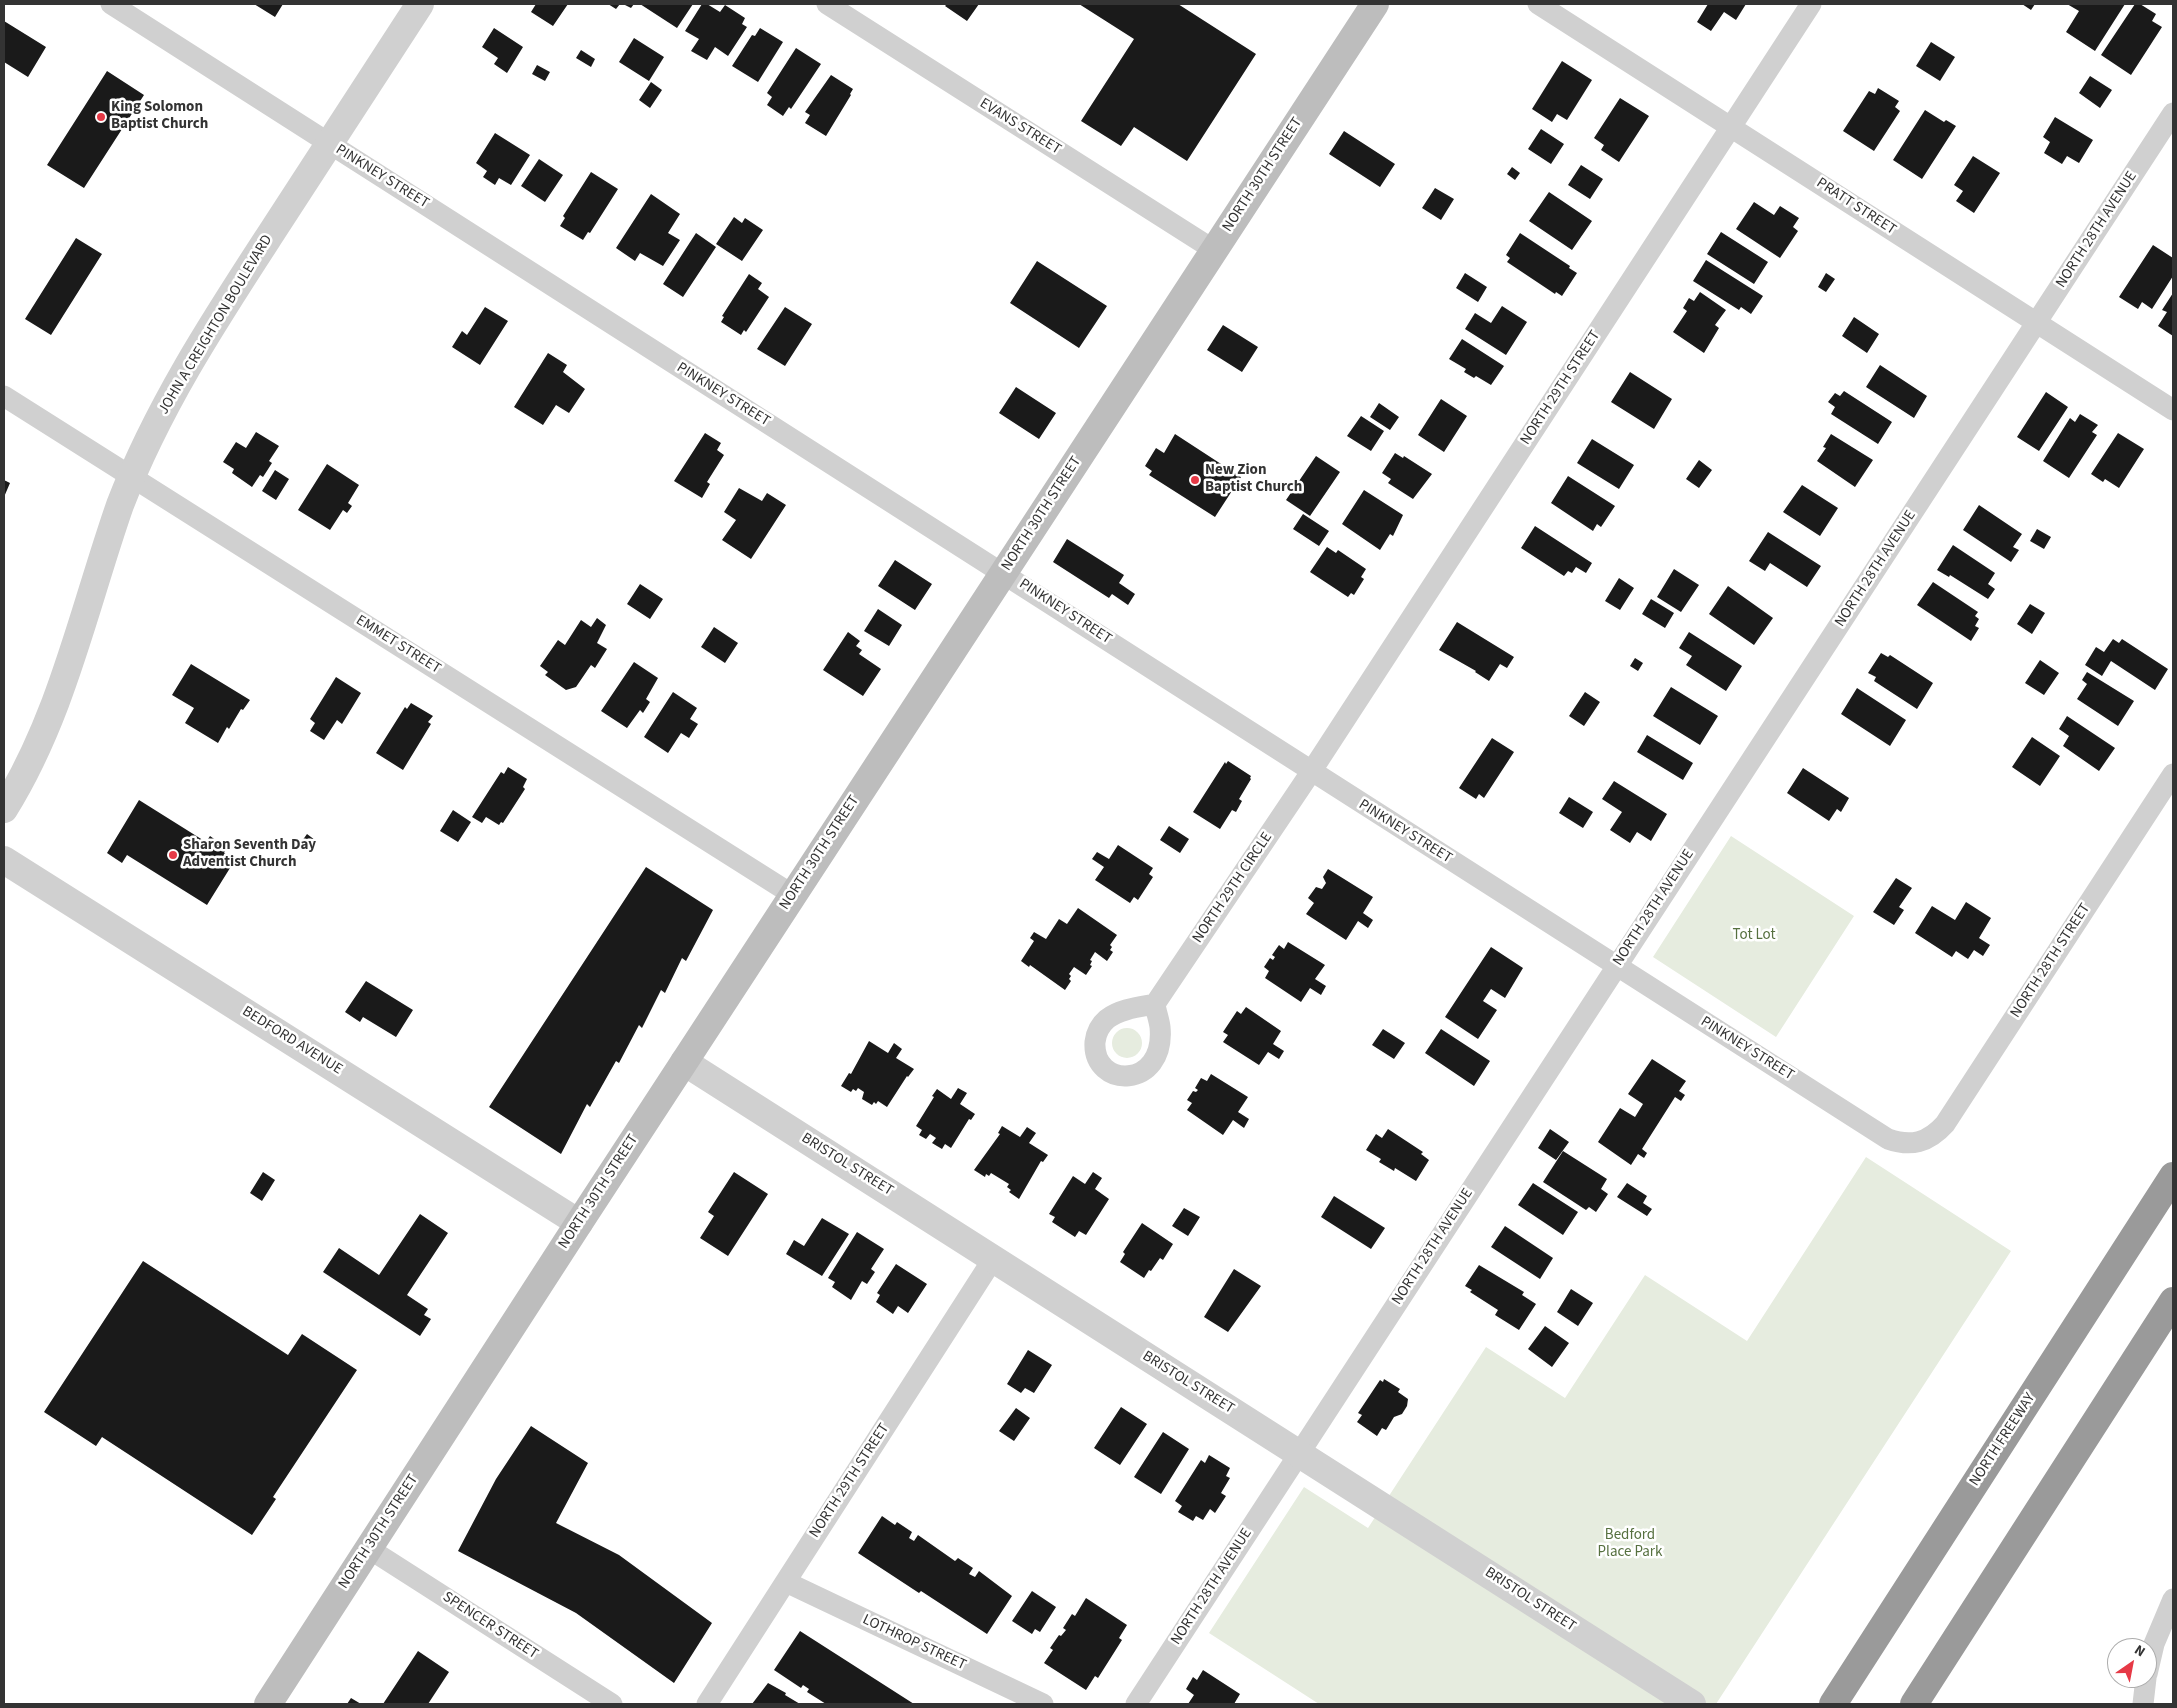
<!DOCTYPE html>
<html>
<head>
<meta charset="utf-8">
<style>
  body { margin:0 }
  #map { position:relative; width:2177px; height:1708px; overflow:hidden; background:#fff; font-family:"Source Sans 3",sans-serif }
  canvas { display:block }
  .frame { position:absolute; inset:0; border:5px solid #333; pointer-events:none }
  .north { position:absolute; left:2107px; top:1638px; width:50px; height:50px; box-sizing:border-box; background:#fff; border:1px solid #adadad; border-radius:50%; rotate:33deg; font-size:14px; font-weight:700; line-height:20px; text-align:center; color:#333 }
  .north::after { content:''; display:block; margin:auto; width:18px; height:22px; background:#e63946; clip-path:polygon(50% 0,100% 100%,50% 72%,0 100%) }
</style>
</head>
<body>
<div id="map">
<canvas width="2177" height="1708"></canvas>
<div class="frame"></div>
<div class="north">N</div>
</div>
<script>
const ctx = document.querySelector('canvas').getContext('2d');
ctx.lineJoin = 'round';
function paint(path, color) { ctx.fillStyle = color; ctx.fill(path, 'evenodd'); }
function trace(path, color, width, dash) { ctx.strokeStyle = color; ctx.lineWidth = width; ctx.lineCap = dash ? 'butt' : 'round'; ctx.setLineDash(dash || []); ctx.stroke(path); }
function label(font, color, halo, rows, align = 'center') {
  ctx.font = font + ' "Source Sans 3",sans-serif'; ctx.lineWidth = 5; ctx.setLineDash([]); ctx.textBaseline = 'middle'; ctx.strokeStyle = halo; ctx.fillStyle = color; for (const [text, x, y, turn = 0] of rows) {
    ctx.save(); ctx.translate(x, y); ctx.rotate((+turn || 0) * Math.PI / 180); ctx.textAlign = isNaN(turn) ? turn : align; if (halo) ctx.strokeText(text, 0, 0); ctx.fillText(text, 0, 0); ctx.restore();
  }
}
const green = new Path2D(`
  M1731,836L1854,916L1776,1037L1653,957Z
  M1112 1043a15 15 0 1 1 30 0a15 15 0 1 1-30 0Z
  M1866,1157L2011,1251L1716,1704H1319L1209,1633L1304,1487L1368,1528L1486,1347L1565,1398L1645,1275L1747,1341Z`);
const building = new Path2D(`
  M254,4H283L275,17Z
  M536,4H568L553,26L531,12Z
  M608,4H620L616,9Z
  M623,4H634L631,8Z
  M640,4H693L677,28Z
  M702,4H707L720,12L725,5L745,18L742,24L747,27L728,56L715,47L707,60L691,51L699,39L685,31Z
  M947,4H979L967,21L945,6Z
  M1079,4H1178L1256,54L1187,161L1134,127L1121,146L1081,121L1134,39Z
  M1708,4H1746L1736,20L1724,12L1711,31L1697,22Z
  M2022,4H2035L2031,10Z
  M2067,4H2125L2095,51L2066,32L2079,11Z
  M2135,4H2140L2156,14L2152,21L2162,27L2131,75L2101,55Z
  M4,21L46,47L28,77L4,62Z
  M494,28L523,47L507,73L494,64L498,58L482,47Z
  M760,28L783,42L758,82L732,66L752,35L755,36Z
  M634,38L664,57L649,81L619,62Z
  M1931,42L1955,57L1940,81L1916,66Z
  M796,48L821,64L791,109L789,107L783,116L767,105L772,97L767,93Z
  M581,50L595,59L591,67L576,58Z
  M1562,61L1592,80L1567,120L1557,114L1552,122L1532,109Z
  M537,65L550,72L545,81L532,74Z
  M107,71L144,95L84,188L47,165Z
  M831,75L853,89L850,94L851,95L826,136L805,123L810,115L805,112Z
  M2090,76L2112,90L2100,108L2079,93Z
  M651,82L662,90L650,108L639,100Z
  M1878,88L1899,101L1895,107L1900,111L1874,151L1843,131L1869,91L1875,94Z
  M1620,98L1649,116L1619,162L1601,150L1604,145L1594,138Z
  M1925,110L1944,122L1946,120L1956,126L1922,179L1893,160Z
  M2055,117L2093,140L2079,163L2067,156L2062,164L2044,153L2050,142L2043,137Z
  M1541,129L1564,144L1551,164L1528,149Z
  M1344,131L1395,164L1380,187L1329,154Z
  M495,133L530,155L511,185L499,178L495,185L483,177L487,171L476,163Z
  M1973,156L2000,173L1974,213L1956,201L1963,191L1954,185Z
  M539,159L563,175L545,202L521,186Z
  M1581,165L1603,179L1590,199L1568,185Z
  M1512,167L1520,173L1515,180L1507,174Z
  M591,172L618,189L590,233L588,232L583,240L560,226L565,218L563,216Z
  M1435,188L1454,199L1441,220L1422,208Z
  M1549,192L1592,221L1572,250L1529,221Z
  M651,194L680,214L668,233L680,240L663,266L640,253L635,261L616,248Z
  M1754,202L1774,215L1780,206L1799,218L1793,227L1798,231L1780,258L1736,229Z
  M734,217L742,223L745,218L763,230L742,261L716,244Z
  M1721,232L1768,262L1754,284L1707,254Z
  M696,233L716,247L683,297L663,284Z
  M1520,233L1570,266L1569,268L1577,273L1562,296L1556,292L1555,294L1507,262L1510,258L1506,255Z
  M76,238L102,254L51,335L25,319Z
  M2153,245L2173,258V276L2152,309L2142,302L2138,309L2119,297Z
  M1706,260L1763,296L1751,314L1741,307L1739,310L1693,281Z
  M1037,261L1107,306L1079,348L1010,303Z
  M1465,273L1487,287L1478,302L1456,288Z
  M1826,273L1835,279L1826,292L1818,287Z
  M749,274L762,283L758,289L769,297L746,332L744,330L741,335L721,322L724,317L722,316Z
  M1700,292L1726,310L1715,325L1719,328L1704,353L1673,332L1687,311L1683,308L1689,298L1694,301Z
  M2173,293V336L2158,326L2167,312L2162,310Z
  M1502,306L1527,322L1506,355L1465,329L1475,313L1491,323Z
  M485,307L508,321L480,365L452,347L462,331L467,335Z
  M785,307L812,324L785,366L757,349Z
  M1854,317L1879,334L1867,353L1842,336Z
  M1223,325L1258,347L1242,372L1207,350Z
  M1462,339L1504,366L1491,385L1476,376L1474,378L1464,372L1466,369L1449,359Z
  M548,353L567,365L563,372L585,389L569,413L556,405L543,425L514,407Z
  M1880,365L1927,396L1914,418L1866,387Z
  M1630,372L1672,399L1654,429L1611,402Z
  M1016,387L1056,413L1039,439L999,413Z
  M1844,391L1892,422L1878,444L1831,414L1835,407L1828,402L1835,393L1840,396Z
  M2046,392L2068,407L2039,451L2017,437Z
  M1441,399L1467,416L1444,452L1418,435Z
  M1379,403L1399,417L1390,430L1370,417Z
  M2080,414L2098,425L2092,432L2097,435L2069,478L2043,461L2070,418L2075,422Z
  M1361,416L1384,431L1371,451L1347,436Z
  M256,432L279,446L269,461L272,463L263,477L260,475L252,487L232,473L234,469L223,462L236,442L246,448Z
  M705,433L721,443L717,450L724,455L707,482L710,484L702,498L674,481Z
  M2118,433L2144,449L2119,488L2105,479L2103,482L2091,474Z
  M1175,434L1241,477L1215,517L1149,475L1152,471L1145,466L1156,448L1164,453Z
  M1831,434L1873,460L1855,487L1817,461L1826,448L1823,447Z
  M1592,439L1634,465L1619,489L1577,463Z
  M1395,453L1403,458L1404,456L1432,474L1413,499L1388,483L1391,479L1382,473Z
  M1316,456L1340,472L1310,516L1286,500Z
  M1699,460L1712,470L1699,488L1686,479Z
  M327,464L359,485L348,503L352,506L347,513L343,510L330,530L298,510Z
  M275,470L289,479L276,500L262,491Z
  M1568,476L1615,506L1601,527L1597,524L1593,531L1551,503Z
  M4,480L10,483L4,497Z
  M1802,485L1838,508L1820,536L1783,512Z
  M739,488L762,501L767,493L786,505L751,559L722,540L736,520L724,512Z
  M1364,490L1403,515L1393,536L1390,534L1380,550L1342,524Z
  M1979,505L2022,534L2013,547L2019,550L2011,562L1963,530Z
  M1303,514L1329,531L1319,546L1293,529Z
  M1535,526L1592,563L1586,573L1576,567L1572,573L1568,571L1564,576L1521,548Z
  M2037,529L2051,537L2044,549L2030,541Z
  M1768,532L1821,566L1807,587L1770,563L1765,571L1749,561Z
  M1067,539L1124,575L1119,583L1135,594L1128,605L1112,594L1109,598L1053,562Z
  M1953,545L1995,573L1988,584L1995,589L1988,599L1950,575L1949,577L1937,570Z
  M1327,547L1336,553L1338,550L1366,569L1361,577L1364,579L1354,595L1351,593L1348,597L1310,572Z
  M895,560L932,584L915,610L878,586Z
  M1674,569L1699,585L1681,612L1657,597Z
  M1619,578L1634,588L1620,610L1605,601Z
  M1933,582L1978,612L1975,616L1979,619L1975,626L1979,628L1971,641L1917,605Z
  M640,584L663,599L650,619L627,604Z
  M1728,586L1773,618L1754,645L1709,614Z
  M1651,599L1674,613L1665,628L1642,614Z
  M2030,604L2045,613L2032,634L2017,624Z
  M878,609L902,625L889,646L864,631Z
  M597,618L606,625L597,643L607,649L595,668L591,665L576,687L566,690L545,675L548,672L540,666L558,640L565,645L581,620L591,627Z
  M1457,622L1514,657L1507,668L1500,664L1489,681L1475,672L1476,671L1439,650Z
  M714,627L738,643L725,663L701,647Z
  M848,632L860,641L856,646L862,650L859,654L881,669L863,696L823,670Z
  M1689,632L1742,666L1726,691L1686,665L1692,656L1679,648Z
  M2113,639L2119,643L2122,639L2168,669L2155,690L2111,661L2102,676L2085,665L2096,647L2104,652Z
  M1881,653L1888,657L1890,655L1933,683L1917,709L1874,681L1876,677L1868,673Z
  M1635,658L1643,663L1638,671L1630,666Z
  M2040,660L2059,673L2044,695L2025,683Z
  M634,662L658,678L646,699L650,702L643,713L640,710L627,728L601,711Z
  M191,664L250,700L243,710L241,709L229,729L227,727L218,743L185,723L194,708L172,695Z
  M2087,672L2134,701L2118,726L2077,699L2087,684L2082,680Z
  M336,677L361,693L342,724L337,720L324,740L310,731L315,723L310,719Z
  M1671,687L1718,716L1700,745L1653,716Z
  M1857,688L1906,720L1890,746L1841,714Z
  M673,692L697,708L690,719L698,724L689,738L681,733L668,753L644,737Z
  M1585,692L1600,702L1584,726L1569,716Z
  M411,703L433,716L428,722L431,724L403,770L376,753L405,707L407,709Z
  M2067,716L2115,748L2099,771L2063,746L2069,736L2059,729Z
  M1647,735L1693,763L1683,780L1637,752Z
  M2032,737L2060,756L2040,786L2012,767Z
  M1492,738L1514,752L1484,798L1479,794L1476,799L1459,788Z
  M1228,761L1251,776L1250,778L1251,779L1239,799L1242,801L1236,812L1232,810L1220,829L1193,812L1225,762L1226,764Z
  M508,767L527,779L523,787L525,789L503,823L501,822L499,825L486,817L482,823L472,817L501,772L504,774Z
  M1803,768L1849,798L1841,812L1837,809L1829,821L1787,793Z
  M1614,781L1667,814L1651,841L1637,832L1630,843L1610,830L1622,812L1602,799Z
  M1569,797L1593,812L1583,828L1559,813Z
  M139,800L206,842L210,836L227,848L224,853L235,860L207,905L127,855L122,863L107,853Z
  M453,810L471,822L458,842L440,831Z
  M1169,826L1189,839L1180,853L1160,840Z
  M307,834L315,840L310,847L302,841Z
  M1118,845L1153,868L1149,874L1153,877L1138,900L1134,897L1130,903L1095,880L1104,867L1092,859L1097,852L1109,859Z
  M646,867L713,910L686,961L682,958L665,993L661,990L642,1028L639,1025L619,1063L616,1061L590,1107L587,1104L561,1154L489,1107Z
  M1328,869L1373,897L1363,913L1373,920L1368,928L1358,921L1346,940L1306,914L1314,903L1308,898L1316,887L1322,889L1326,883L1323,877Z
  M1896,878L1912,888L1899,907L1904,910L1894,925L1873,912Z
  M1966,902L1991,918L1979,938L1990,945L1983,956L1974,950L1968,959L1956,951L1952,957L1915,933L1932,906L1955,920Z
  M1078,908L1117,935L1110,945L1112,947L1110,950L1113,952L1107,961L1095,952L1090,960L1092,961L1090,965L1092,966L1086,975L1074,967L1069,974L1071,976L1069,979L1071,981L1065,990L1030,965L1029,967L1021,961L1034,941L1030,938L1034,932L1046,939L1059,919L1067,924Z
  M1288,942L1325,965L1315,979L1326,986L1321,995L1310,988L1301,1002L1265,978L1269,971L1264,967L1270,958L1273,960L1275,957L1272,955L1279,945L1284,949Z
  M1491,947L1523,968L1505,998L1491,989L1483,1001L1497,1010L1478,1039L1445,1017Z
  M366,981L413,1010L396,1037L363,1017L360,1022L345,1012Z
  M1246,1007L1281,1031L1273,1044L1284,1051L1279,1059L1268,1052L1259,1065L1223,1042L1228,1035L1223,1032L1237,1011L1241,1014Z
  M1383,1029L1405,1043L1394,1059L1372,1045Z
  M1441,1029L1490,1061L1474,1086L1425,1053Z
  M869,1041L888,1053L894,1043L902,1049L896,1058L914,1069L908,1077L907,1076L887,1107L878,1101L876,1104L874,1102L872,1105L862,1099L864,1092L858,1088L856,1091L853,1089L851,1092L841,1086L849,1073L851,1074Z
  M1652,1059L1686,1081L1679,1091L1685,1095L1681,1101L1675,1097L1642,1149L1647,1153L1644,1158L1638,1154L1631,1165L1598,1142L1620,1108L1635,1117L1643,1104L1628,1094Z
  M1211,1074L1248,1097L1238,1112L1249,1119L1244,1128L1233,1120L1223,1135L1187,1110L1192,1103L1187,1100L1193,1091L1196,1092L1198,1090L1195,1088L1201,1078L1207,1081Z
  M958,1088L967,1093L960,1104L975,1114L971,1120L969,1119L951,1148L945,1144L942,1149L932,1143L936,1138L930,1134L926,1139L919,1135L922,1130L916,1126L934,1097L932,1096L937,1089L951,1099Z
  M1002,1126L1020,1137L1027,1127L1036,1133L1029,1143L1048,1155L1043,1162L1041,1161L1019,1199L1009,1192L1011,1190L1007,1187L1009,1184L991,1173L989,1176L986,1174L985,1177L974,1170L1000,1134L998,1133Z
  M1388,1129L1423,1152L1421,1154L1429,1160L1416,1181L1395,1168L1394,1171L1379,1162L1381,1159L1366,1150L1376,1134L1382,1138Z
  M1550,1129L1569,1142L1556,1160L1538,1148Z
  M1563,1151L1607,1179L1601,1189L1608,1194L1596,1212L1589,1207L1586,1210L1543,1182Z
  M263,1172L275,1180L262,1201L250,1193Z
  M734,1172L768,1194L728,1256L700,1238L714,1216L708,1212Z
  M1093,1172L1102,1178L1095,1189L1109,1199L1086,1235L1079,1231L1075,1237L1052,1222L1055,1217L1049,1214L1073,1176L1085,1184Z
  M1533,1183L1578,1212L1563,1235L1518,1205Z
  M1627,1183L1647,1196L1643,1203L1652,1209L1647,1216L1617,1197Z
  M1334,1196L1385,1228L1371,1249L1321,1217Z
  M1184,1208L1200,1217L1188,1236L1172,1226Z
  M420,1214L448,1233L407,1295L428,1309L424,1315L431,1319L420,1336L323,1272L339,1248L379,1275Z
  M822,1218L849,1234L822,1276L786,1254L794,1240L804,1246Z
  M1142,1223L1173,1244L1163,1260L1160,1258L1151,1271L1149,1270L1144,1278L1120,1262L1125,1254L1123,1252Z
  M1505,1226L1553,1258L1540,1279L1491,1247Z
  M857,1232L884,1249L871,1269L875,1272L867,1284L862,1281L851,1300L832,1287L835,1282L828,1278Z
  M143,1261L288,1355L302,1334L357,1370L273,1497L276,1499L252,1535L102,1437L96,1446L44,1412Z
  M896,1264L927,1284L908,1313L898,1306L893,1314L876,1302L880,1295L877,1293Z
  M1479,1265L1524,1292L1522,1295L1536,1304L1519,1330L1495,1315L1498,1310L1470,1292L1472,1290L1465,1286Z
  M1234,1269L1261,1286L1228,1332L1204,1317Z
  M1571,1289L1593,1303L1578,1326L1557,1312Z
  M1545,1326L1569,1343L1552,1367L1528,1349Z
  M1028,1350L1052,1365L1034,1393L1025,1388L1021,1393L1007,1384Z
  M1384,1379L1400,1389L1398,1392L1408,1399L1407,1406L1402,1414L1394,1417L1386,1430L1382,1428L1377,1436L1357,1422L1362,1415L1358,1413L1380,1380L1383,1382Z
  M1121,1407L1147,1424L1120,1465L1094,1448Z
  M1016,1408L1030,1418L1014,1441L999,1431Z
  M531,1426L588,1463L556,1523L619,1555L712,1623L674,1683L576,1613L458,1551L496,1479Z
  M1163,1432L1189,1449L1161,1494L1134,1477Z
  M1209,1455L1230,1468L1226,1476L1230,1478L1221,1493L1226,1496L1215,1513L1210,1509L1203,1520L1196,1516L1193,1521L1178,1512L1182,1506L1175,1501L1201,1460L1205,1463Z
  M882,1516L895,1525L897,1522L912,1532L909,1538L914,1541L918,1535L955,1561L958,1558L973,1568L969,1574L975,1577L979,1571L1012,1596L987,1634L921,1591L919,1593L858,1553Z
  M1032,1591L1056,1607L1040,1632L1035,1629L1032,1634L1012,1621Z
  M1086,1598L1127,1625L1119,1638L1122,1640L1098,1678L1095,1676L1086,1690L1044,1663L1053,1650L1050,1648L1059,1635L1061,1636L1066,1630L1063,1628L1072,1614L1075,1616Z
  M800,1631L914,1704H826L807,1692L809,1689L803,1685L801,1688L774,1670Z
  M418,1651L449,1672L428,1704H383Z
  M1203,1670L1240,1694L1234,1704H1188L1194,1695L1186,1689L1193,1677L1197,1680Z
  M768,1683L786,1693L785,1695L800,1704H752Z
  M351,1698L361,1704H347Z`);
const minor = new Path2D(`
  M111,4L1888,1139C1911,1147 1928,1143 1945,1124L2173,774
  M827,4L1214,250
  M1538,4L2173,410
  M4,396L793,895
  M1155,1004C1139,1007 1120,1009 1107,1019C1100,1025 1096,1033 1095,1042C1092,1089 1166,1090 1160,1027C1159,1019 1156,1012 1155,1004L1311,772L1811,4
  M368,1548L612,1704
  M786,1582L1043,1704
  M2147,1674L2154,1644L2173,1599
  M707,1704L993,1259
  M1136,1704L2173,113
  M2143,1704L2146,1678`);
const tertiary = new Path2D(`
  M4,809C62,716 84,608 120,505C157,409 212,324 268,238C319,160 370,82 420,4
  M4,860L579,1223
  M684,1062L1692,1704`);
const secondary = new Path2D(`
  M268,1704L579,1223L1375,4`);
const motorway = new Path2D(`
  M1833,1704L2173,1176
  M1914,1704L2173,1301`);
const markers = [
  [101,117,5,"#e63946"],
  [1195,480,5,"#e63946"],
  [173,855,5,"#e63946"]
];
const poiNames = [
  ["King Solomon",111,108],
  ["Baptist Church",111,125],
  ["New Zion",1205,471],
  ["Baptist Church",1205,488],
  ["Sharon Seventh Day",183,846],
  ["Adventist Church",183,863]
];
const streetNames = [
  ["EVANS STREET",1020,127,32],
  ["NORTH 30TH STREET",1263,175,-57],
  ["PINKNEY STREET",382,177,32],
  ["PRATT STREET",1856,207,33],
  ["NORTH 28TH AVENUE",2097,230,-57],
  ["JOHN A CREIGHTON BOULEVARD",216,325,-59],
  ["NORTH 29TH STREET",1561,388,-57],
  ["PINKNEY STREET",723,395,32],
  ["NORTH 30TH STREET",1042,514,-57],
  ["NORTH 28TH AVENUE",1876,569,-57],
  ["PINKNEY STREET",1065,612,33],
  ["EMMET STREET",398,645,32],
  ["PINKNEY STREET",1405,832,32],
  ["NORTH 30TH STREET",820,853,-57],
  ["NORTH 29TH CIRCLE",1233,888,-56],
  ["NORTH 28TH AVENUE",1654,908,-57],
  ["NORTH 28TH STREET",2051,961,-57],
  ["BEDFORD AVENUE",292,1041,32],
  ["PINKNEY STREET",1747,1049,32],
  ["BRISTOL STREET",847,1165,32],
  ["NORTH 30TH STREET",599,1192,-57],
  ["NORTH 28TH AVENUE",1433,1247,-57],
  ["BRISTOL STREET",1188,1383,32],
  ["NORTH FREEWAY",2003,1440,-57],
  ["NORTH 29TH STREET",850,1481,-57],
  ["NORTH 30TH STREET",379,1532,-57],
  ["NORTH 28TH AVENUE",1212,1587,-57],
  ["BRISTOL STREET",1530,1600,33],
  ["SPENCER STREET",490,1626,33],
  ["LOTHROP STREET",914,1643,25]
];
const parkNames = [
  ["Tot Lot",1754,936],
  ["Bedford",1630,1536],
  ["Place Park",1630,1553]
];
paint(green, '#e6ecdf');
paint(building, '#1a1a1a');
trace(minor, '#d0d0d0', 21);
trace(tertiary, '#d0d0d0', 28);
trace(secondary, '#bdbdbd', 28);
trace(motorway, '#9a9a9a', 28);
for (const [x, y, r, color] of markers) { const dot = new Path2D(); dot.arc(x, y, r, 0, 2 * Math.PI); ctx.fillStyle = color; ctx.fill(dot); trace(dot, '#fff', 2); }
label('bold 15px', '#333', '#fff', poiNames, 'left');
label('15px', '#333', '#fff', streetNames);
label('15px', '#56703f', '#fff', parkNames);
</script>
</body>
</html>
